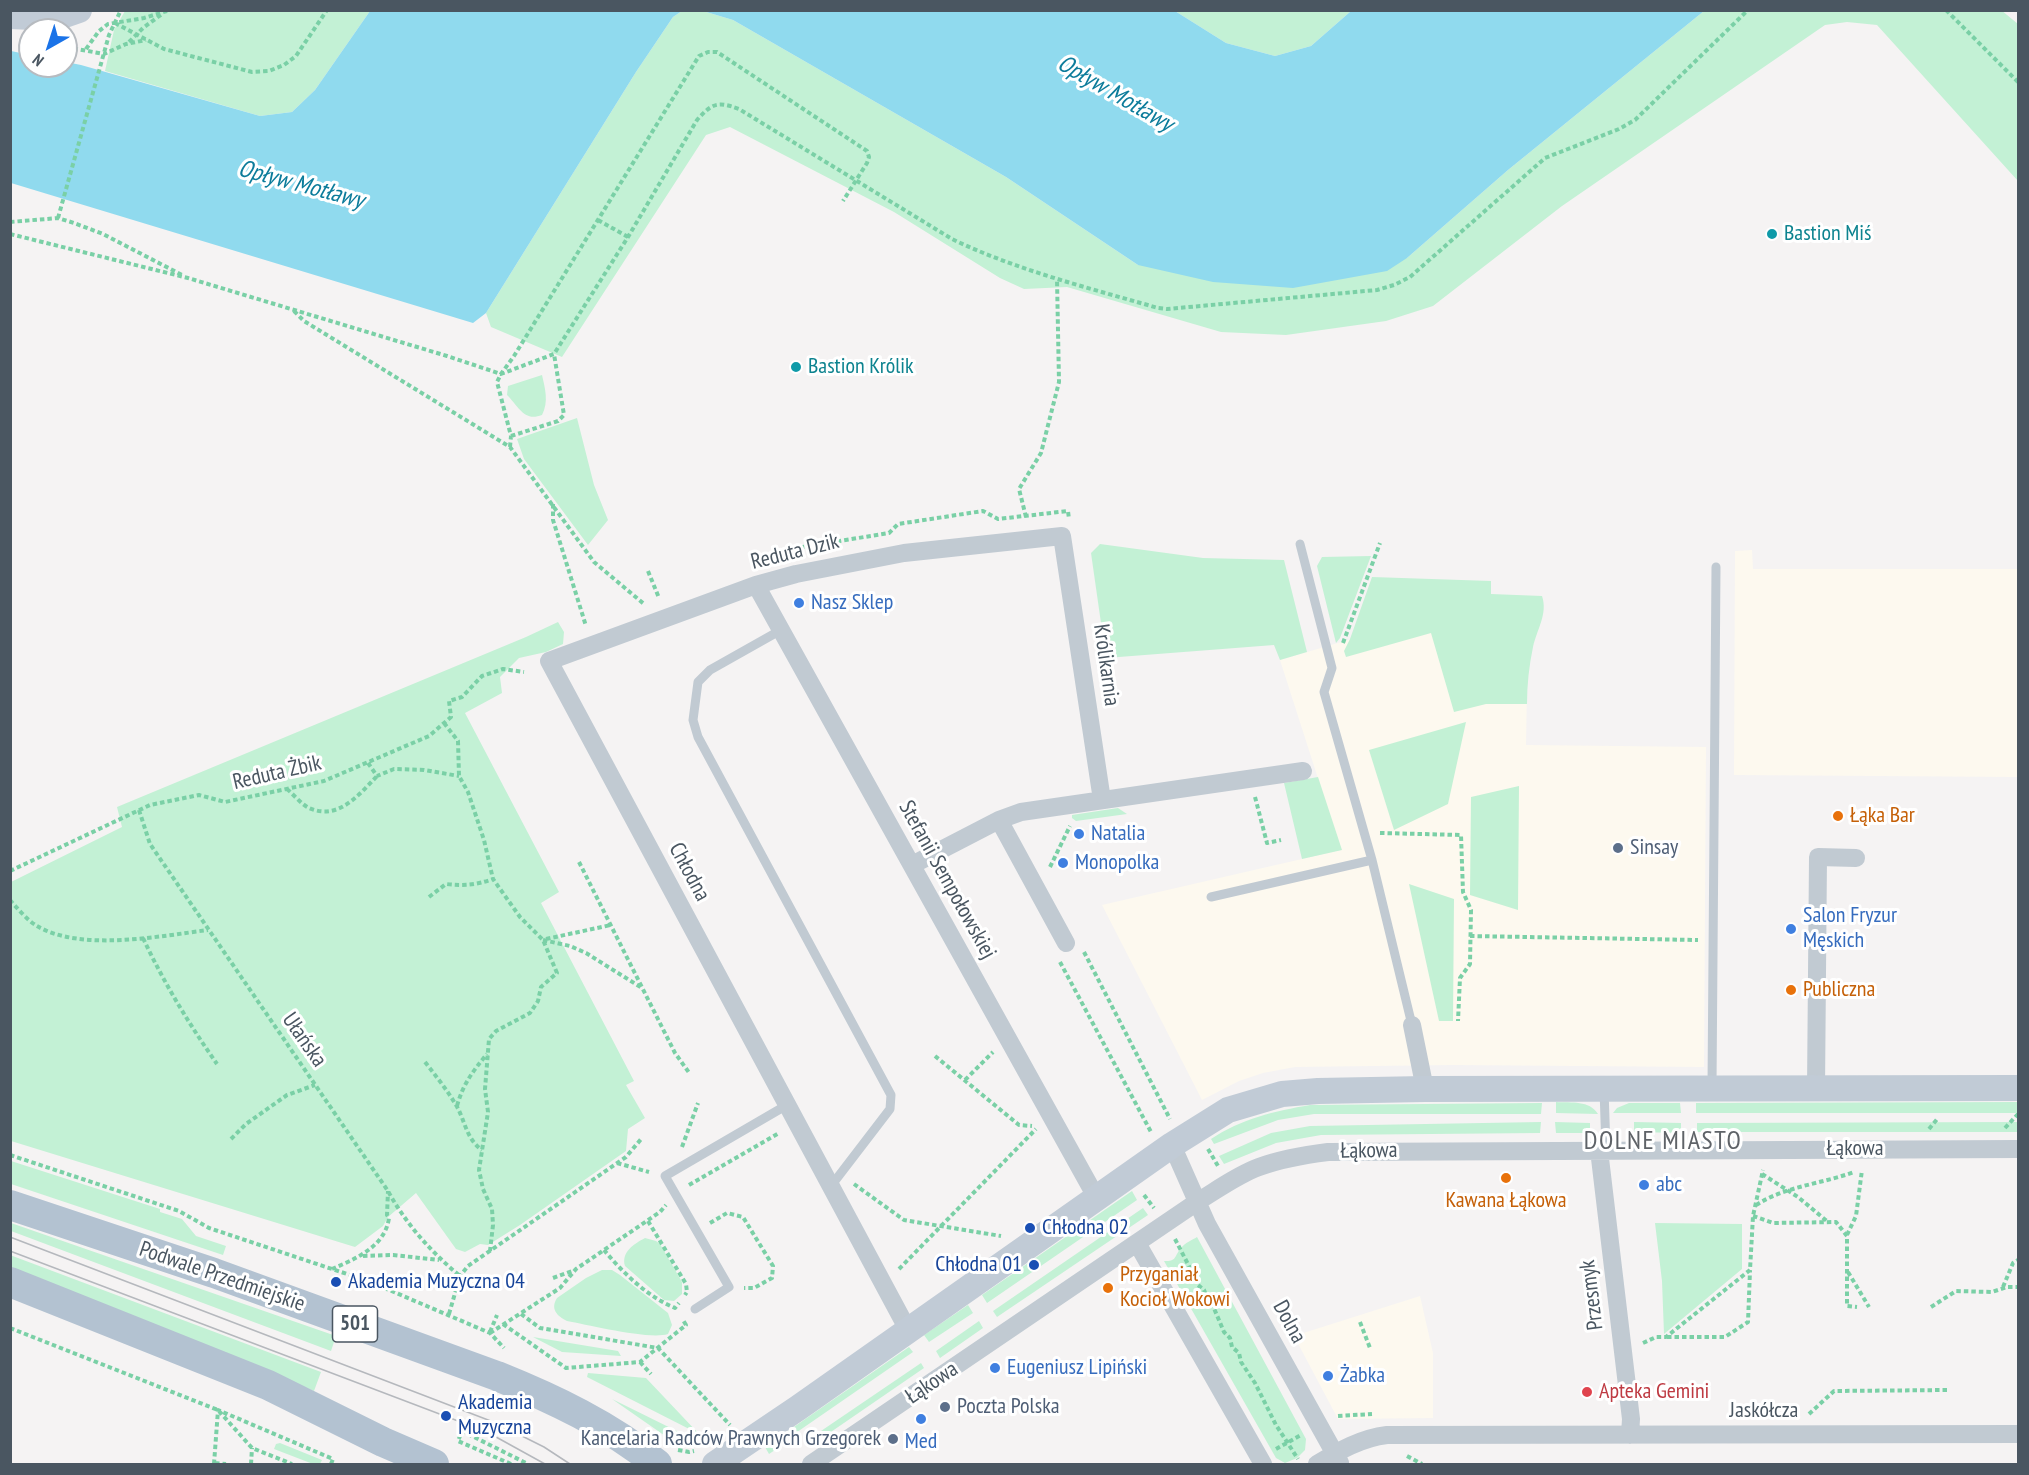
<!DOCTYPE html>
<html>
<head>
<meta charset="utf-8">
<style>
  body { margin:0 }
  #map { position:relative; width:2029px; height:1475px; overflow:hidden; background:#f5f3f3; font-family:"PT Sans Narrow",sans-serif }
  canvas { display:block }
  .frame { position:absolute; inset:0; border:12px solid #4a5661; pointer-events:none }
  .north { position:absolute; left:18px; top:18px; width:60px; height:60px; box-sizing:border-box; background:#fff; border:2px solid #b7bbc0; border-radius:50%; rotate:219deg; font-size:16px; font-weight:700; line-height:24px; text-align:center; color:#4a5661 }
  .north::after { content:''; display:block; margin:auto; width:21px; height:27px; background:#1a73e8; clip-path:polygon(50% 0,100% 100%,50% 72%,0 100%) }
</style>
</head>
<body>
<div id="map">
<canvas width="2029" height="1475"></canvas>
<div class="frame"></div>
<div class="north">N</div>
</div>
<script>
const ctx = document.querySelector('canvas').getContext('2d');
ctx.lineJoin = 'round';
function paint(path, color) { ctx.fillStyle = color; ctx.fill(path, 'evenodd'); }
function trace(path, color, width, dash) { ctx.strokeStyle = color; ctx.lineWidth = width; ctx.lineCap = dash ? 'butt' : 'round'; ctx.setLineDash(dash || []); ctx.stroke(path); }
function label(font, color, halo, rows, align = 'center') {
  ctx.font = font + ' "PT Sans Narrow",sans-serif'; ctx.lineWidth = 6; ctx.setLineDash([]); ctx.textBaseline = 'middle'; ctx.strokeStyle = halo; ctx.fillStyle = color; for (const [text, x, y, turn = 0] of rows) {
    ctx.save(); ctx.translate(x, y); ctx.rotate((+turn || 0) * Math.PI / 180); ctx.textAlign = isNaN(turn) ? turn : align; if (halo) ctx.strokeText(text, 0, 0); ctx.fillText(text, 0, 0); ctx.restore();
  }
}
const commercial = new Path2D(`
  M1752,550L1753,569H2018V777L1734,775L1735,551Z
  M1447,611L1527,687L1526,745L1706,747L1704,1067L1453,1065L1295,1067L1263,1073L1239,1081L1202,1100L1102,905L1341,850L1280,660Z
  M1420,1296L1433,1353V1418L1338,1419L1294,1336Z`);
const green = new Path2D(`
  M2001,10L2018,24V181L1877,25L1847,22L1825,25L1562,206L1433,306L1386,321L1286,335L1221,332L1067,287L1024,289L1000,278L894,212L730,127L706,135L562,357L491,327L486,313L636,72L673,17L682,11H703L733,20L1006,177L1138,265L1407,258L1508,170L1704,11Z
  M125,11H370L315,90L292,112L260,116L105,71L114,30Z
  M1175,11H1351L1311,46L1275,56L1226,43Z
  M542,375C545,388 549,402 542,415C524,422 519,407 507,395L508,386Z
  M577,418L594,485L608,520L588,545L524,459L517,439Z
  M1100,544L1203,558L1284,560L1307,652L1280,660L1274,645L1106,658L1091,553Z
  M1371,556L1340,638L1336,643L1317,566L1322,557Z
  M1372,577L1491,581V594L1542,596C1548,614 1537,629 1533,647C1529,666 1527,685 1527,704H1486L1454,712L1431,633L1346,657L1344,651L1350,639Z
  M558,622L564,632L563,644L546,652L519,658L500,677L502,693L465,713L559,892L541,903L634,1081L626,1085L645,1118L628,1129L626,1151L520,1225L488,1245L480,1244L465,1252L456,1249L416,1193L388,1217L383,1226L355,1247L11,1141V882L122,827L117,807L526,637Z
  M1466,722L1448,804L1394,830L1369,750Z
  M1318,777L1342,850L1302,859L1284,783Z
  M1519,786L1518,910L1470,895L1471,797Z
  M1118,808L1127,814L1076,821L1072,818V815Z
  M1409,884L1454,899L1453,1021H1439Z
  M1556,1102C1572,1103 1589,1100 1598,1114L1556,1113Z
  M2018,1102V1113H1696V1103Z
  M1542,1103L1541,1114H1314L1278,1120L1214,1144L1211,1139C1241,1119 1275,1111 1310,1105Z
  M1629,1103H1680L1681,1113H1613L1617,1108Z
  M1541,1122L1540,1133L1321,1135L1276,1143L1224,1164L1219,1156L1271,1133L1310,1126Z
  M1555,1122L1590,1123V1133H1556Z
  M1634,1122L1681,1123V1133L1634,1132Z
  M2018,1122V1132H1697V1123Z
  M11,1161L160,1209V1212L182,1219L196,1236L226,1246L223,1255L11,1184Z
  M1132,1191L1137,1200L987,1303L982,1295Z
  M1143,1208L1148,1215L997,1317L993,1311Z
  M11,1223L336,1336L331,1351L11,1231Z
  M1655,1223L1742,1224V1269L1664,1334L1662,1281Z
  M1197,1237L1306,1439L1305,1450L1297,1458L1285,1463L1276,1458L1164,1261C1177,1262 1174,1256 1181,1248C1185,1243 1192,1240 1197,1237Z
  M645,1238L656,1241L660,1244L682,1282V1294L674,1301L664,1300L625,1266C621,1252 634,1244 645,1238Z
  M10,1255L321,1372L314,1391L11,1268Z
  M602,1270H612L620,1275L668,1313L672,1325L668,1334C649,1340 589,1325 567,1321C557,1316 550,1309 557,1298L586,1278Z
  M968,1305L973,1313L929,1342L924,1335Z
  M979,1321L983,1328L940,1358L936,1351Z
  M533,1337L618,1351L621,1356L562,1352Z
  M909,1347L913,1352L774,1448L775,1450L769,1454L765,1447Z
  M921,1363L924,1368L825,1436L821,1431Z
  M588,1373L646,1378L699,1434L587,1377Z
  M612,1399L701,1443L712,1431L711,1439L702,1445L681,1447Z
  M280,1443L322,1460L320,1464H313L274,1449L276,1444Z`);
const water = new Path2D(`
  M370,11H682L673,17L636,72L486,313L473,323L11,183V51L30,55V66H66V62L81,65L260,116L292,112L315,90Z
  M703,11H1175L1226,43L1275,56L1311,46L1351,11H1704L1508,170L1407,258L1387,271L1293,288L1213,282L1138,265L1006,177L733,20Z`);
const path = new Path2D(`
  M1946,10L2018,82
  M115,23L164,49L252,72L269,71L284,65L296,56L327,10
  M129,42L143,28L162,14
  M66,47L104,54L126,44L146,40
  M86,49L99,31L108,24L144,18L167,11
  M58,218L109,35L121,10
  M598,220L628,237
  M10,222L58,218L74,223L103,234L182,275
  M10,234L188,278L447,356L501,374L554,354L628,237L697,120C712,103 718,101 739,109L952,239C1016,270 1089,288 1158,308L1167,309L1377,290L1394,285L1410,277L1545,158L1619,129L1635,120L1748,10
  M294,311L304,321L510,447L594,562L644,604
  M511,436L558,421L564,415L554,354
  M510,447L511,436L497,382L501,374L514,356L699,56L708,52H717L867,151L869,157L867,163L843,201
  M553,504V520L586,626
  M1026,517L1019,489L1041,453L1059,382L1057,279
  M757,561L790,549L889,533L898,524L983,511L998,519L1068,511L1069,519
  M648,571L659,598
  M1343,643L1380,543
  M444,723L458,741L459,776L468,792L484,840L493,879L520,917L543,940L557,973L541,987L538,1001L530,1013L496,1031L489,1039L485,1089L488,1112L479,1170L483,1189L492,1209L493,1225L490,1251
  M368,763L377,776L394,769L424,770L459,776
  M287,789C294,795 301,804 309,808C338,821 359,795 377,776
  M1255,797L1267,843L1281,840
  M139,810L150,844L388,1191C406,1224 431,1252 460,1276
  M1380,833L1461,835L1463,892L1471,910L1470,964L1460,978L1458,1021
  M579,862L675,1053L690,1074
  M1050,867L1070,826
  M10,871L150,805L199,795L225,802L324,781L429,736L451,717L449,701L462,697L482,676L503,669L524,672
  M429,897L446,884C464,886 476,885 493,879
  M10,900C17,908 28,921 37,926C81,952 160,936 208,930
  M1470,936L1698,940
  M143,938C164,983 189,1024 217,1064
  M546,939L611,925
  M543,940L570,946L586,953L642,988
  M1084,952L1170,1119
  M1060,962L1151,1132
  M935,1056L1019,1125L1032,1126
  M425,1062C436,1076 447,1090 456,1105C465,1120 466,1139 482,1150
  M965,1080L993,1052
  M457,1106C463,1084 473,1071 487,1054
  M2005,1128L2018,1114
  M1929,1129L1938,1118
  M231,1139L246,1124L287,1095L315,1085
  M682,1147L698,1103
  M1208,1149L1218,1166
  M10,1155L179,1211L209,1228L368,1281L490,1333L504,1348
  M617,1163L649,1172
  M1762,1174L1798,1197L1828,1222
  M854,1184L904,1220L1001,1236
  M689,1185L779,1133
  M1144,1195L1154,1208
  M1756,1205C1786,1186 1821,1184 1854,1172
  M1753,1216L1773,1223L1836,1222L1847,1236V1306L1857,1307
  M648,1221L686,1284L687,1292L685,1295
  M710,1223L727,1213L743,1217L773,1266L772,1278L754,1288H744
  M1847,1235L1856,1216L1862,1170
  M1175,1239L1190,1268L1196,1274L1198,1285L1204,1290L1208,1300L1213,1306L1224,1332L1230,1338L1232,1347L1239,1353L1241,1362L1255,1383L1276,1425L1298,1459
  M604,1250C623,1273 648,1297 675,1308L679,1303
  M363,1256L393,1255L439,1260
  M332,1269C355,1259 385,1247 389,1218L387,1215L388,1191
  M899,1269L1036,1129
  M1848,1272L1869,1307
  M553,1278L575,1270
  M2003,1287L2013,1263L2018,1260
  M1931,1307L1956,1291L1992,1292L2007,1287H2018
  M449,1314L460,1276L468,1266L626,1157L642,1138
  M521,1314L540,1328L658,1348L730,1425
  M1360,1322L1370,1348
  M503,1324L566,1368L640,1362L686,1325L683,1320
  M10,1328L218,1410L252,1448L292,1464
  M490,1332L497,1315
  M490,1333L560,1288L576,1269L660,1212L666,1205
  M1667,1337H1725L1748,1322L1750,1271
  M1643,1343L1656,1337H1666L1750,1270L1753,1216L1763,1170
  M640,1362L651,1374
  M1809,1414L1834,1391L1948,1390
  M1338,1416L1372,1414
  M1276,1449L1301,1435
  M678,1450L689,1452L694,1451
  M1407,1456L1422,1464
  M215,1463L226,1464
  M214,1464L218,1410L333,1459L331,1464
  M251,1464L252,1448
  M511,1464L458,1441L462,1431L528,1464`);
const lane = new Path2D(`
  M1300,544L1332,668L1324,692L1372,860L1412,1025
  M781,630L710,670L698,682L693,720L698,737L891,1095L890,1109L831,1186
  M1211,897L1372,860
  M1712,1086L1716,567
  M1604,1089L1606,1150
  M695,1309L729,1287L665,1176L787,1105`);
const street = new Path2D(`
  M756,585L1096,1197
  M999,820L1066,943
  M912,865L999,820L1021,812L1303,771
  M1412,1025L1425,1089
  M1816,1089L1818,857L1856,858
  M1172,1145L1207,1224L1340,1463
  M1599,1150L1631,1419L1630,1435
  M1137,1243L1263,1464
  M908,1330L549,661L756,585L796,574L904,553L1062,536L1102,800
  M811,1464L1197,1202C1217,1190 1237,1175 1259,1167C1281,1159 1304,1155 1328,1152L2018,1149
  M1317,1464C1339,1451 1361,1438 1387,1435L2018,1434`);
const secondary = new Path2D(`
  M10,16L56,18L79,10
  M715,1464L798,1408L1172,1145L1228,1110L1282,1094L1318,1091L1425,1089L2018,1088`);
const primary = new Path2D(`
  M10,1205L214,1273L497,1376C554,1399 609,1425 657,1464
  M10,1282L268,1385L383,1442L434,1464`);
const tram = new Path2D(`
  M10,1237L496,1423L544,1447L570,1464
  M10,1251L487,1432L545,1464`);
const markers = [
  [1772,234,6,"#0f9aa8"],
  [796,367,6,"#0f9aa8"],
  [799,603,6,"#3f7fe0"],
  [1838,816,6,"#e8710a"],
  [1079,834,6,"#3f7fe0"],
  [1618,848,6,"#5c6f8a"],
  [1063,863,6,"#3f7fe0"],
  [1791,929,6,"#3f7fe0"],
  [1791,990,6,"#e8710a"],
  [1506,1178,6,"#e8710a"],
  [1644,1185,6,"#3f7fe0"],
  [1030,1228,6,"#1a4fb4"],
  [1034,1265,6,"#1a4fb4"],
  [336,1282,6,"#1a4fb4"],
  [1108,1288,6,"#e8710a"],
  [995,1368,6,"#3f7fe0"],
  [1328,1376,6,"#3f7fe0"],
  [1587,1392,6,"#e0444e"],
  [945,1407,6,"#5c6f8a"],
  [446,1416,6,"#1a4fb4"],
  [921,1419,6,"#3f7fe0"],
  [893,1439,6,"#5c6f8a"]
];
const shields = [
  [355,1324,45]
];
const shieldNames = [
  ["501",355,1324]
];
const cultureNames = [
  ["Bastion Miś",1784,234],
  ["Bastion Królik",808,367]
];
const streetNames = [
  ["Reduta Dzik",795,552,-14],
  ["Królikarnia",1106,665,82],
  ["Reduta Żbik",277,773,-13],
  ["Chłodna",689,872,62],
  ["Stefanii Sempołowskiej",947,880,61],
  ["Ułańska",304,1040,55],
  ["Łąkowa",1855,1149],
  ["Łąkowa",1369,1151,-1],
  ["Podwale Przedmiejskie",222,1277,19],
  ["Przesmyk",1592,1295,-97],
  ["Dolna",1289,1322,61],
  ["Łąkowa",932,1383,-34],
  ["Jaskółcza",1764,1411]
];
const shopNames = [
  ["Nasz Sklep",811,603],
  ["Natalia",1091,834],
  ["Monopolka",1075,863],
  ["Salon Fryzur",1803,916],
  ["Męskich",1803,941],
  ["abc",1656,1185],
  ["Eugeniusz Lipiński",1007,1368],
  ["Żabka",1340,1376],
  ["Med",921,1442,"center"]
];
const foodNames = [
  ["Łąka Bar",1850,816],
  ["Publiczna",1803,990],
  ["Kawana Łąkowa",1506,1201,"center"],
  ["Przyganiał",1120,1275],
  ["Kocioł Wokowi",1120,1300]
];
const serviceNames = [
  ["Sinsay",1630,848],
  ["Poczta Polska",957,1407],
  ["Kancelaria Radców Prawnych Grzegorek",881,1439,"right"]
];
const transitNames = [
  ["Chłodna 02",1042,1228],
  ["Chłodna 01",1022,1265,"right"],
  ["Akademia Muzyczna 04",348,1282],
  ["Akademia",458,1403],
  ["Muzyczna",458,1428]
];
const healthNames = [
  ["Apteka Gemini",1599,1392]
];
const waterNames = [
  ["Opływ Motławy",1115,94,30],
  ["Opływ Motławy",301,185,15]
];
const quarterNames = [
  ["DOLNE MIASTO",1663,1142]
];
paint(commercial, '#fdf9ef');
paint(green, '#c3f1d5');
paint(water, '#90daee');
trace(path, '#7ad0a6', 4, [4.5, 3]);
trace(lane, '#c1cad2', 9);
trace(street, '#c1cad2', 18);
trace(secondary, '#c1cbd6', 26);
trace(primary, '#b3c2d1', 30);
trace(tram, '#b5b8bd', 1.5);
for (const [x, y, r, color] of markers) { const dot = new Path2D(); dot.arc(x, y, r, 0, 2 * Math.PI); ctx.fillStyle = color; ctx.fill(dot); trace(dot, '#fff', 2); }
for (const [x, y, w] of shields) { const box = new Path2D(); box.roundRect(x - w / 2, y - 18, w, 36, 4.5); ctx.fillStyle = '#fff'; ctx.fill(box); trace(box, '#4a5661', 1.5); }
label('bold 21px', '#4a5661', null, shieldNames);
label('22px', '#0d838f', '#fff', cultureNames, 'left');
label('22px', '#4a5661', '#fff', streetNames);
label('22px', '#366cbe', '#fff', shopNames, 'left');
label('22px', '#c56008', '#fff', foodNames, 'left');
label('22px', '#4e5e75', '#fff', serviceNames, 'left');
label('22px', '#164399', '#fff', transitNames, 'left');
label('22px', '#be3a42', '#fff', healthNames, 'left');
label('italic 24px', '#0c7c9b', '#fff', waterNames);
ctx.letterSpacing = '1.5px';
label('26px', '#5f6368', '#fff', quarterNames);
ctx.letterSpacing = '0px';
</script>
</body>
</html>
